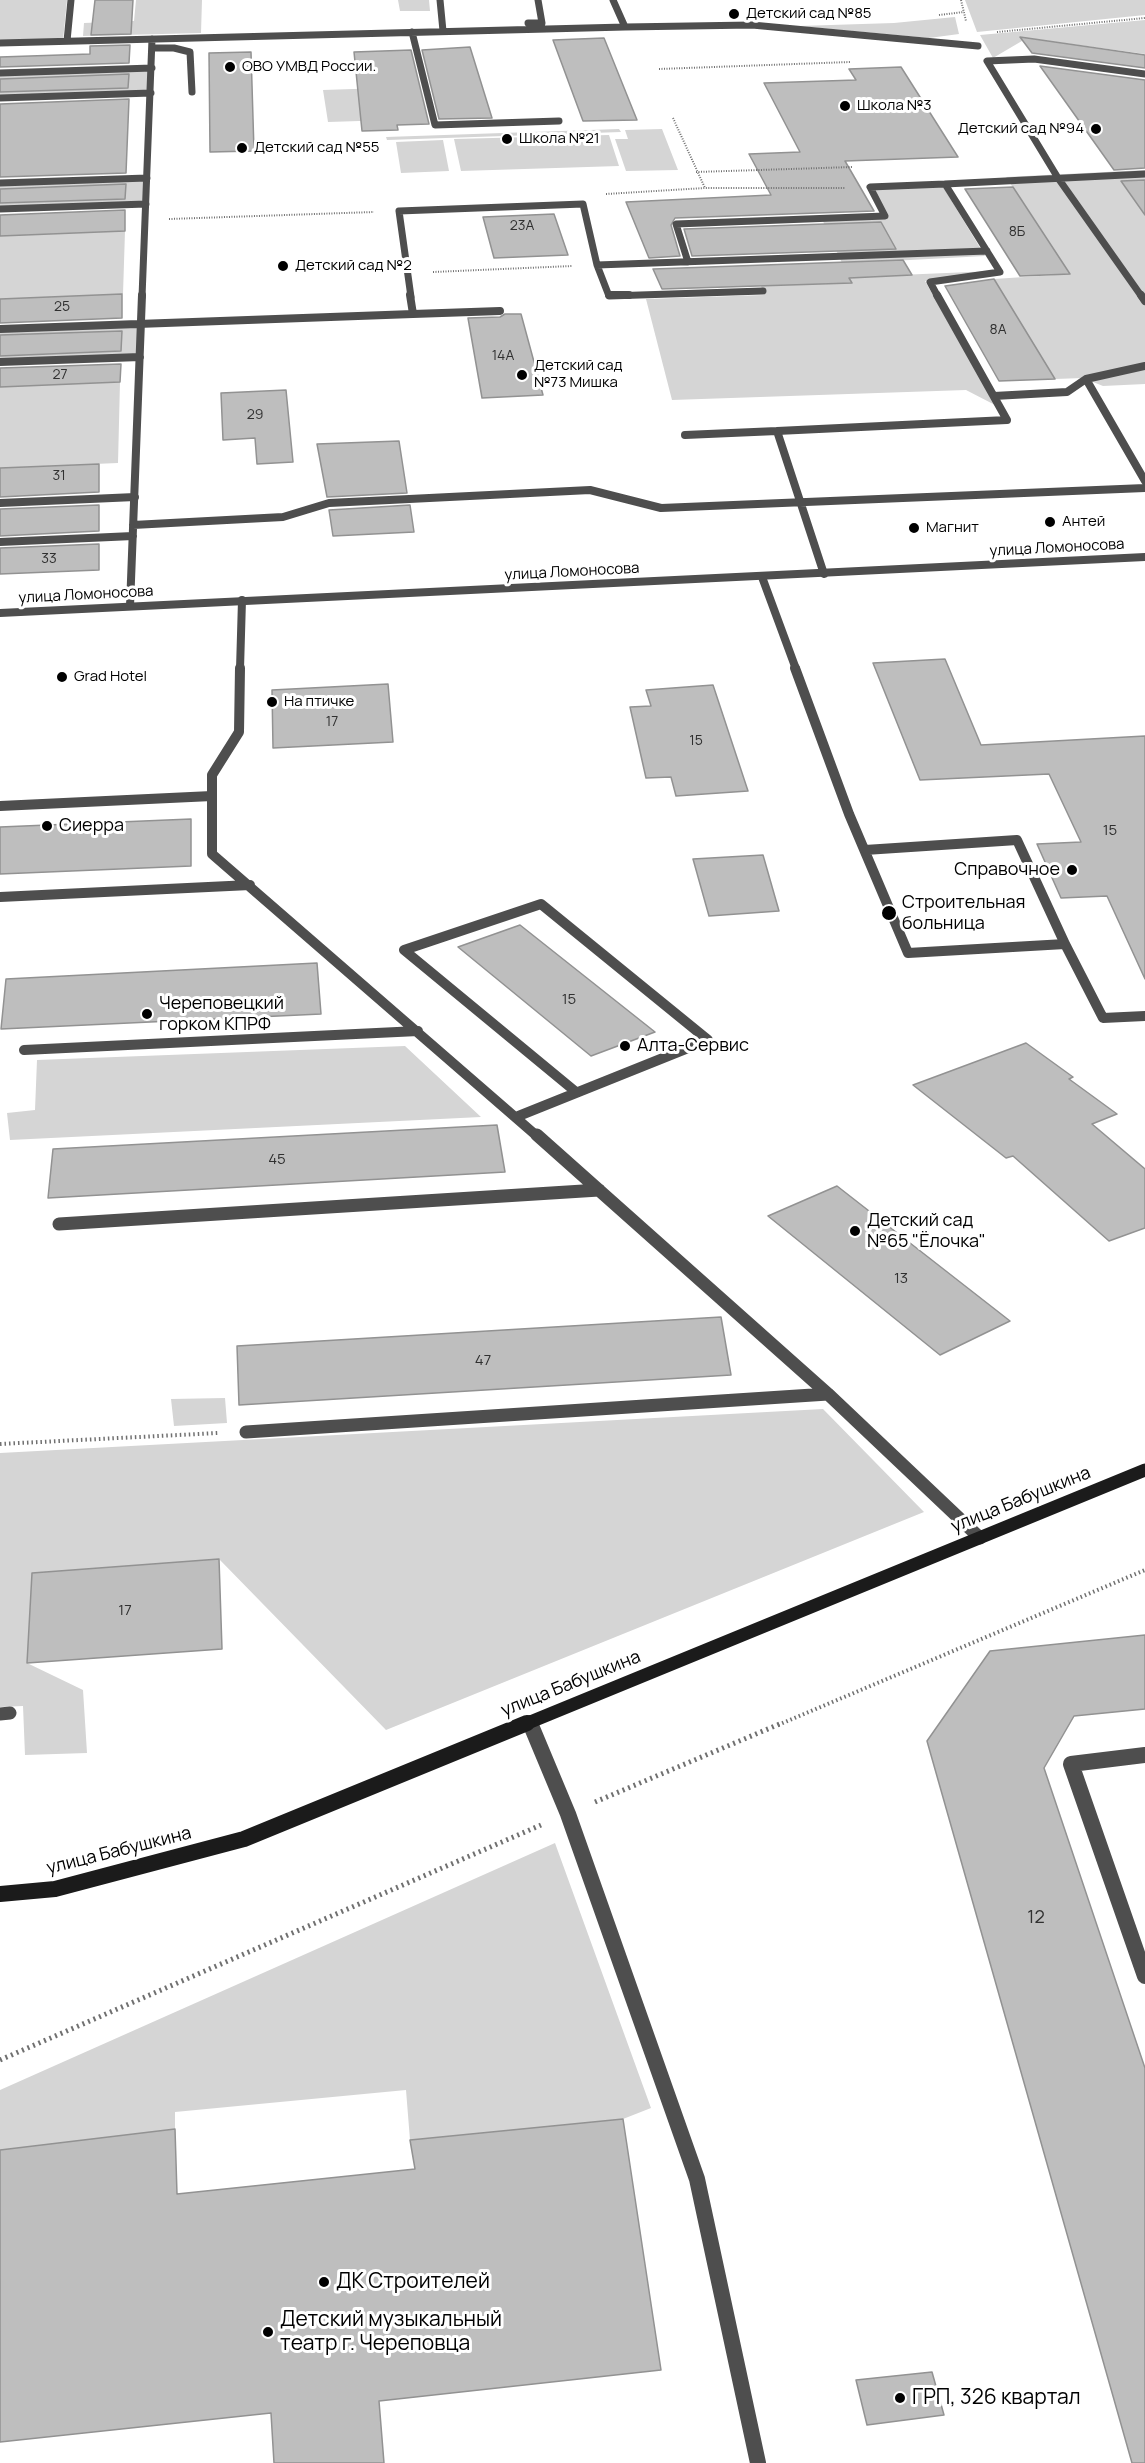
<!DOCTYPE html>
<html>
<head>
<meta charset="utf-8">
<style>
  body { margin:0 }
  canvas { display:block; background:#fff }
</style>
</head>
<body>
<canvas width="1145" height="2463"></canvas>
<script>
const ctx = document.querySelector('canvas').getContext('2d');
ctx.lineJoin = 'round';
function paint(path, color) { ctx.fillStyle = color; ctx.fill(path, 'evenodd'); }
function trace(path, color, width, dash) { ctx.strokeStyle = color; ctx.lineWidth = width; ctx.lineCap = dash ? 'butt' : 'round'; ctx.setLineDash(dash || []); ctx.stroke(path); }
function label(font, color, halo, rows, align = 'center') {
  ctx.font = font + ' Manrope,sans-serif'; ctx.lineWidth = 6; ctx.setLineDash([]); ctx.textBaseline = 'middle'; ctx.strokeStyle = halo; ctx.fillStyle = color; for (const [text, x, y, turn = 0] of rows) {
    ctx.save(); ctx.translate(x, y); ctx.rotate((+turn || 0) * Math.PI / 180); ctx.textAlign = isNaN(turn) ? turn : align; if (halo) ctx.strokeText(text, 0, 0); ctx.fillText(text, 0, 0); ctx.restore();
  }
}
const green = new Path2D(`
  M0,0H67L63,40L0,41Z
  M136,0H202L201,33L83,36L84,23L134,21Z
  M398,0H429L430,11H400Z
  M965,0H1145V15L977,32Z
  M955,17L959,34L929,38L799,26L894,23Z
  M1145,20V54L1027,38L993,58L980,35Z
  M152,68L151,93L0,98V73Z
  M384,88L391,120L328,122L323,90Z
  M619,129L621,132L387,140L386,137Z
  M662,129L678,170L626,171L615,139H628L625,130Z
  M609,135L619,166L461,171L454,139Z
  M443,140L449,171L401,173L396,142Z
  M1145,170V180L1121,181L1145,212V384L1103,386L1083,378L1055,379L994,279L1070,274L1006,177Z
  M143,180V203L0,208V185Z
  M942,185L985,256L891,261L899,275L994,271L925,281L995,405L966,390L672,400L646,299L764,295L761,286L851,283L822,219L888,217L874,189Z
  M125,231L123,294L0,299V236Z
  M142,324L140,357L0,362V329Z
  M120,382L118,463L0,468V387Z
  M405,1046L481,1117L10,1140L7,1113L35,1110L37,1060Z
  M225,1398L227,1423L174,1426L171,1399Z
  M823,1409L924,1512L386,1730L219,1559L32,1573L27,1663L83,1690L87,1753L25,1755L23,1706L0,1707V1453Z
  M555,1843L651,2108L623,2119L410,2140L406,2090L175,2112V2129L0,2150V2090Z`);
const building = new Path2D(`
  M95,0H133L131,34L91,35Z
  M1020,37L1145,55V68L1032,53Z
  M604,38L637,120L583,121L553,40Z
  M130,45L129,63L0,67V57L90,54V46Z
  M470,47L492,118L439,119L422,50Z
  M411,50L429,124L397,125L398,130L362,131L354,52Z
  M251,52L254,151L210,152L209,53Z
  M1040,66L1145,80V168L1114,170Z
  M901,67L958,157L845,161L874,211L675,218L671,225L680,256L649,258L626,202L771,195L749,154L800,152L764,83L856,80L849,69Z
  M129,74L128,88L0,92V79Z
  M129,99L126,173L0,177V104Z
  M1145,180V215L1121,181Z
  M126,184L125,199L0,203V189Z
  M1013,187L1070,274L1020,276L965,189Z
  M125,210V231L0,236V215Z
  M554,214L568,255L494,258L483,217Z
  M881,222L896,249L692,256L684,229Z
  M903,260L912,275L849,278L852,283L662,289L653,269Z
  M994,279L1055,379L999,381L945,286Z
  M122,294V318L0,323V299Z
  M505,314H521L543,395L482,398L468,318L500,317Z
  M122,331L121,351L0,356V335Z
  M121,364L120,382L0,387V368Z
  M286,390L293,462L257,464L255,438L223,440L221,393Z
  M399,441L407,493L327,497L317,444Z
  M99,464V492L0,497V468Z
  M99,505V531L0,536V509Z
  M410,505L414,532L333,536L329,510Z
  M99,544V570L0,574V548Z
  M945,659L981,745L1145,736V979L1107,896L1061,898L1037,844L1081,842L1049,774L920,780L873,663Z
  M388,684L393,742L273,748L272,690Z
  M713,685L748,791L676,796L671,777L646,778L630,707L651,706L646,690Z
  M191,819V866L0,874V827Z
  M763,855L779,911L709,916L693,859Z
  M520,925L655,1032L591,1056L458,947Z
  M317,963L321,1014L1,1029L6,979Z
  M1026,1043L1073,1077L1069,1079L1117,1114L1092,1124L1145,1169V1228L1109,1241L1013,1156L1006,1158L913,1085Z
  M497,1125L505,1172L48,1198L53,1149Z
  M837,1186L1010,1321L940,1355L768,1216Z
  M721,1317L731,1375L239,1405L237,1346Z
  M219,1559L222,1649L27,1663L32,1573Z
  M1145,1635V1709L1074,1716L1044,1768L1145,2068V2463H1132L927,1741L990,1651Z
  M623,2119L661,2370L379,2401L384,2463H274L271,2413L0,2442V2150L175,2129L177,2194L415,2169L410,2140Z
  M932,2372L944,2415L867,2425L856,2380Z`);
const pathFar2 = new Path2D(`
  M961,0L966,21
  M939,15L964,12
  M997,32L1145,18
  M659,69L850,62
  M673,118L705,188
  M696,172L853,167
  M606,194L705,188H845
  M169,219L374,212
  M433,272L572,266`);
const pathFar1 = new Path2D(`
  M0,1444L218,1433
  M778,1725L1145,1570`);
const path = new Path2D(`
  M595,1802L782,1723
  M0,2060L541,1825`);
const laneFar4 = new Path2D(`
  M440,0L443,31
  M528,23H542L538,0
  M625,27L752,25L978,46
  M412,32L435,125L559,121
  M67,41L71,0
  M0,43L625,27L613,0
  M152,48H174L190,52L192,92
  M0,73L152,68
  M0,98L151,93
  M0,183L147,178
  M0,209L146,204
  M688,262L676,224L885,216L870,187L945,184
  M597,265L609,296L763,291
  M142,297L152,39
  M411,297L399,211L583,204L597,265L987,251
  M938,297L930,282L1000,272L945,184L1145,174
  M1142,297L1058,178L987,61L1034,59L1145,74`);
const laneFar3 = new Path2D(`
  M609,295H629
  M1141,295L1145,301
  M413,314L500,311
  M0,329L413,314L410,295
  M0,362L140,357
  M1086,379L1145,481
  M994,396L1067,392L1086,379L1145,366
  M685,435L777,431
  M0,503L135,497
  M133,525L283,517L329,503L590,490L661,508L1145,488
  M0,542L133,536
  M824,574L777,431L1007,420L937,295
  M762,577L796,669
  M130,606L142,295
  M240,669L242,600`);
const laneFar2 = new Path2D(`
  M240,668L239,732L212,775V854L538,1137
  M795,668L849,814L908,953L1065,944
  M0,806L212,796
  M865,850L1017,840L1065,944L1103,1018L1145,1016
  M0,897L250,885
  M24,1050L418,1031
  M516,1117L708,1040L541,904L404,950L576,1092`);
const laneFar1 = new Path2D(`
  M537,1135L828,1394L980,1538
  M59,1224L599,1190
  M246,1432L828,1394
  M0,1714L10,1713
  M529,1722L530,1725`);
const lane = new Path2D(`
  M530,1723L568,1814L697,2179L758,2463
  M1145,1755L1071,1764L1145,1976`);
const street = new Path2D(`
  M0,613L1145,557`);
const secondaryFar1 = new Path2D(`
  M523,1725L1145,1470`);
const secondary = new Path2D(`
  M0,1894L55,1889L244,1839L527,1723`);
const markers = [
  [734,14,6,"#000"],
  [230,67,6,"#000"],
  [845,106,6,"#000"],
  [1096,129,6,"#000"],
  [507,139,6,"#000"],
  [242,148,6,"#000"],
  [283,266,6,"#000"],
  [522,375,6,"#000"],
  [1050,522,6,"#000"],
  [914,528,6,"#000"],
  [62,677,6,"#000"],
  [272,702,6,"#000"],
  [47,826,6,"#000"],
  [1072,870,6,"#000"],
  [889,913,8,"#000"],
  [147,1014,6,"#000"],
  [625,1046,6,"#000"],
  [855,1231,6,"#000"],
  [324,2282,6,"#000"],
  [268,2332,6,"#000"],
  [900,2398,6,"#000"]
];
const farNumbernames = [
  ["23А",522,226],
  ["8Б",1017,232],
  ["25",62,307],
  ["8А",998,330],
  ["14А",503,356],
  ["27",60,375],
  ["29",255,415],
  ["31",59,476],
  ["33",49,559],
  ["17",332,722],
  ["15",696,741]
];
const farPoinames = [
  ["Детский сад №85",746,14],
  ["ОВО УМВД России.",242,67],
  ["Школа №3",857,106],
  ["Детский сад №94",1084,129,"right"],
  ["Школа №21",519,139],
  ["Детский сад №55",254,148],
  ["Детский сад №2",295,266],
  ["Детский сад",534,366],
  ["№73 Мишка",534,383],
  ["Антей",1062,522],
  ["Магнит",926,528],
  ["Grad Hotel",74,677],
  ["На птичке",284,702]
];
const farStreetnames = [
  ["улица Ломоносова",1057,548,-3],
  ["улица Ломоносова",572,572,-3],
  ["улица Ломоносова",86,595,-3]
];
const numberNames = [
  ["15",1110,831],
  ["15",569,1000],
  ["45",277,1160],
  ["13",901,1279],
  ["47",483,1361],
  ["17",125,1611]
];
const poiNames = [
  ["Сиерра",59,826],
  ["Справочное",1060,870,"right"],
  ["Строительная",902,903],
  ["больница",902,924],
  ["Череповецкий",159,1004],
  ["горком КПРФ",159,1025],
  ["Алта-Сервис",637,1046],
  ["Детский сад",867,1221],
  ["№65 \"Ёлочка\"",867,1242]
];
const streetNames = [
  ["улица Бабушкина",1021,1500,-22],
  ["улица Бабушкина",571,1684,-22],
  ["улица Бабушкина",119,1851,-14]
];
const nearNumbernames = [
  ["12",1036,1918]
];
const nearPoinames = [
  ["ДК Строителей",336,2282],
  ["Детский музыкальный",280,2320],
  ["театр г. Череповца",280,2344],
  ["ГРП, 326 квартал",912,2398]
];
paint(green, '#d5d5d5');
paint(building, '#bebebe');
trace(building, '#929292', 1.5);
trace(pathFar2, '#707070', 2, [1, 1.5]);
trace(pathFar1, '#707070', 4, [1.5, 3]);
trace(path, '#707070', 5, [2, 4]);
trace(laneFar4, '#4e4e4e', 7);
trace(laneFar3, '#4e4e4e', 8);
trace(laneFar2, '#4e4e4e', 10);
trace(laneFar1, '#4e4e4e', 13);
trace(lane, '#4e4e4e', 16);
trace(street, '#4e4e4e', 8);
trace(secondaryFar1, '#1b1b1b', 13);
trace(secondary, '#1b1b1b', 16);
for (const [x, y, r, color] of markers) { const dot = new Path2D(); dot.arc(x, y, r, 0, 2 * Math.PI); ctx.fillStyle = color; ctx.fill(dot); trace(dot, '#fff', 2); }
label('14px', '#303030', null, farNumbernames);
label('15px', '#000', '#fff', farPoinames, 'left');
label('15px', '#000', '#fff', farStreetnames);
label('15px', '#303030', null, numberNames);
label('18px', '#000', '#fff', poiNames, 'left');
label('18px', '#000', '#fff', streetNames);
label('18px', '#303030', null, nearNumbernames);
label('21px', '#000', '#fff', nearPoinames, 'left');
</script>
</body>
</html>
